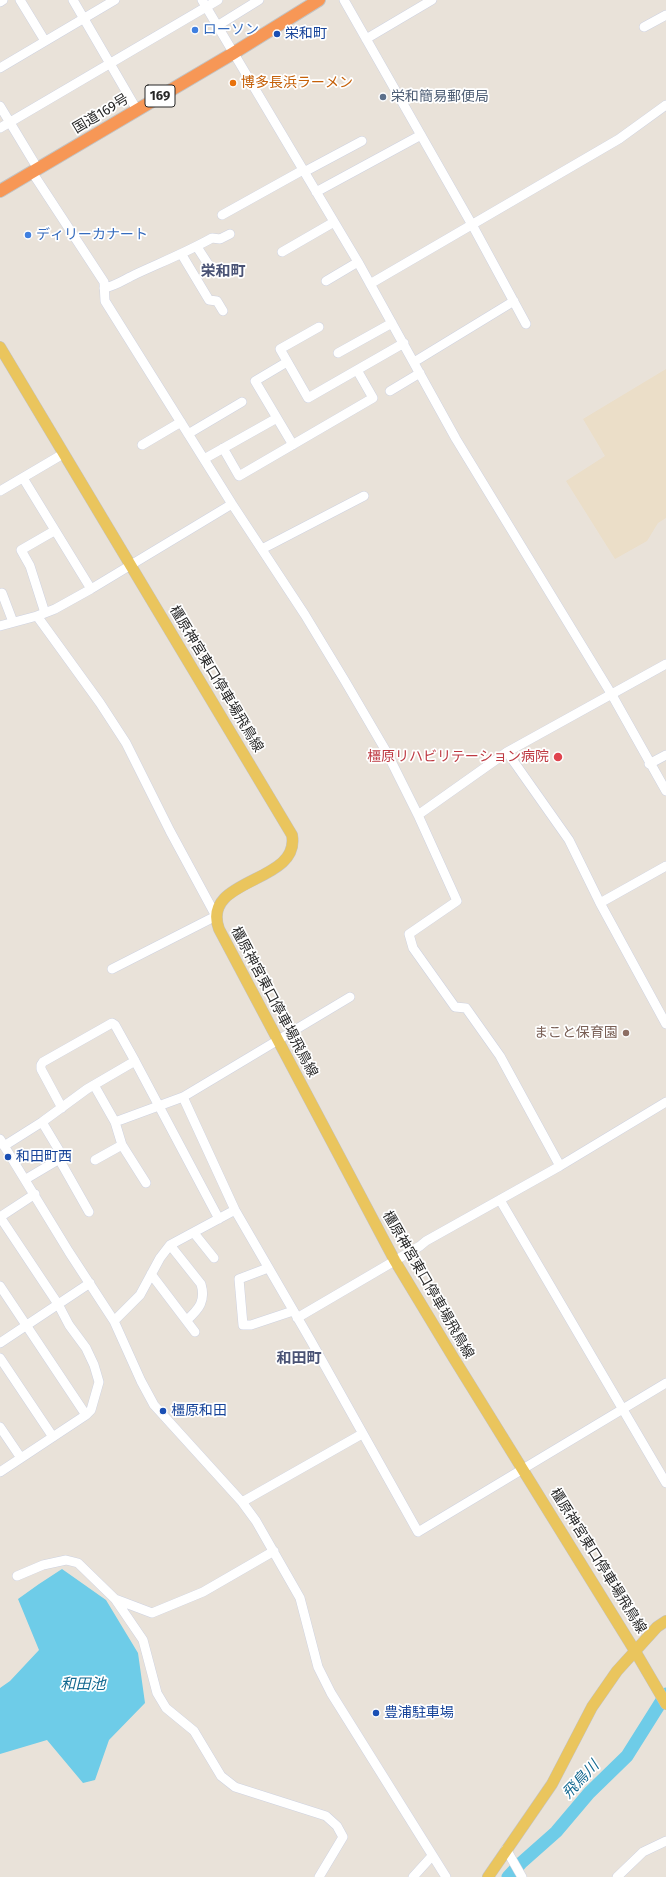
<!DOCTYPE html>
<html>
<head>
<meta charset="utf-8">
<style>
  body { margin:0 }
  canvas { display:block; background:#e9e2d9 }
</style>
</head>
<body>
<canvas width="666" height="1877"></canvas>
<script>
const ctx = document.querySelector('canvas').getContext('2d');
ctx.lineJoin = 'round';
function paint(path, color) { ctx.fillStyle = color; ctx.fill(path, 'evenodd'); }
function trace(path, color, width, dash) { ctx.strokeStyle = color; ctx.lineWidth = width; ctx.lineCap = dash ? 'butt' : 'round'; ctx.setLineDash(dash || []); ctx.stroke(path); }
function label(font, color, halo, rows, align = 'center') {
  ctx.font = font + ' "Fira Sans","Noto Sans JP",sans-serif'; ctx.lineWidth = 3.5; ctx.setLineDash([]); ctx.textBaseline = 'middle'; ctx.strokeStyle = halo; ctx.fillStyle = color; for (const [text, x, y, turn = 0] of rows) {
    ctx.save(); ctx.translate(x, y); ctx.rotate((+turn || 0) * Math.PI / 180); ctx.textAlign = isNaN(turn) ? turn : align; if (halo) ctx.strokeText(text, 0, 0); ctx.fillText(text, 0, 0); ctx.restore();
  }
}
const education = new Path2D(`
  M666,369V518L658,523L647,541L615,559L566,481L605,456L583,419Z`);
const water = new Path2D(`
  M62,1569L106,1600L138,1653L145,1703L109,1740L95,1780L83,1783L47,1740L0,1754V1688L10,1681L39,1650L18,1599L39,1584Z`);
const river = new Path2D(`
  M508,1877L521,1863L556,1832L589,1793L627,1756L666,1694`);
const minor = new Path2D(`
  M20,0L45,41
  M73,0L137,110
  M202,0L358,262L456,439L612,695L666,791
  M344,0L475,230L526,324
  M0,2L3,0
  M217,26L259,0
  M644,27L666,15
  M366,39L432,0
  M0,68L115,0
  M0,106L38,169
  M0,128L218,0
  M32,172L104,282L105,301L232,504L305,615L345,681L386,751L418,815L457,901L409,934L413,948L455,1007L466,1008L500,1056L560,1166
  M304,172L362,141
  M316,192L421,135
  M222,215L303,170
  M197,247L210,267
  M282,252L334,222
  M182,255L209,300L217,301L223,311
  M326,281L358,262
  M370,284L619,139L666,105
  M104,288C116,286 125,279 136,274C162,262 187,252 212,238L220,239L230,234
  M319,327L280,349L308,398L404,343
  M338,353L392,323
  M287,362L255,381L293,445
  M414,362L514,301
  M390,391L420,373
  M188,434L242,402
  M142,445L181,422
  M223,448L239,476L373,398L357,370
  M204,459L277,418
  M23,478L91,589
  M0,491L63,454
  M262,549L364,496
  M2,593L13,622
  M45,613L30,566L21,550L54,531
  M37,616L55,609L91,589L232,504
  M0,626L37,616L100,703L126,743L170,831L216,916L112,969
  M507,752L569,840L600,903L666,1024
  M649,764L666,755
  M418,815L507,752L666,664
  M600,903L666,866
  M94,1085L115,1122L122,1145L146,1183
  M183,1097L235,1210L311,1341L418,1532L666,1383
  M62,1108L41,1069V1065L43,1062L112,1023L115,1025L135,1061
  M115,1122L183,1097L350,997
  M0,1139L69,1252L114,1321L141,1381L154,1405L242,1502L256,1521L300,1598L318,1667L331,1693L446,1877
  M4,1146L42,1122L87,1089L135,1061L219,1219
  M59,1159L89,1212
  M95,1160L122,1145
  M26,1179L63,1157L42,1122
  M500,1200L666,1483
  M0,1217L58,1304L69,1325L86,1348L94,1365L99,1382L91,1410L86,1415L0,1472
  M0,1217L35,1194
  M194,1233L214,1258
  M170,1245L201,1284C206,1301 199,1309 187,1320
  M268,1268L239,1279L243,1325H251L293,1311
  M151,1274L195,1332
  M0,1286L86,1415
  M297,1318L420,1246L426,1241L560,1166L666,1102
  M114,1321L140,1295L160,1258L170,1245L235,1210
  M0,1343L90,1283
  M0,1358L53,1437
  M0,1427L21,1458
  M242,1502L362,1434
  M17,1576L43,1565L66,1560L78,1563L115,1599L152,1613L203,1592L274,1551
  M115,1599L143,1640L157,1693L166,1708L194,1731L221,1776L235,1787L326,1816L337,1826L343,1837L319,1877
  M506,1849L522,1877
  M413,1877L432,1856
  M617,1877L643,1852L666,1841`);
const major = new Path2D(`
  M0,347L292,835C301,884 200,877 219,929L395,1261L453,1357L635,1651L666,1704
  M488,1877L552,1784L592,1707L617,1671L657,1627L666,1621`);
const highway = new Path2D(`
  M0,191L232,54L319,0`);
const markers = [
  [195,30,4,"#3f7fe0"],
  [277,34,4,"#1a4fb4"],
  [233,83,4,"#e8710a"],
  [383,97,4,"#5c6f8a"],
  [28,235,4,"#3f7fe0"],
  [558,757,5,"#e0444e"],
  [626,1033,4,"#8d6e63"],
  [8,1157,4,"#1a4fb4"],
  [163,1411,4,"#1a4fb4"],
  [376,1713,4,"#1a4fb4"]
];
const shields = [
  [160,96,30]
];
const shieldNames = [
  ["169",160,96]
];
const shopNames = [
  ["ローソン",203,30],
  ["ディリーカナート",36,235]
];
const transitNames = [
  ["栄和町",285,34],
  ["和田町西",16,1157],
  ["橿原和田",171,1411],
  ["豊浦駐車場",384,1713]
];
const foodNames = [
  ["博多長浜ラーメン",241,83]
];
const serviceNames = [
  ["栄和簡易郵便局",391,97]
];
const streetNames = [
  ["国道169号",101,114,-31],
  ["橿原神宮東口停車場飛鳥線",216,679,59],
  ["橿原神宮東口停車場飛鳥線",274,1002,62],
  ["橿原神宮東口停車場飛鳥線",428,1285,60],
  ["橿原神宮東口停車場飛鳥線",598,1561,58]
];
const healthNames = [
  ["橿原リハビリテーション病院",549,757]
];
const educationNames = [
  ["まこと保育園",618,1033]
];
const neighbourhoodNames = [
  ["栄和町",223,272],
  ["和田町",299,1359]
];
const waterNames = [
  ["和田池",83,1685],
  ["飛鳥川",581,1780,-47]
];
paint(education, '#ebdec8');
paint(water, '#6ecce8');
trace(river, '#6ecce8', 13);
trace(minor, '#ced2e0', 10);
trace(major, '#c3c3c3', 12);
trace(highway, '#c3c3c3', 14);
trace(minor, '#fff', 9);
trace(major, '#eac55d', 11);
trace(highway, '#f79756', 12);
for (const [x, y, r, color] of markers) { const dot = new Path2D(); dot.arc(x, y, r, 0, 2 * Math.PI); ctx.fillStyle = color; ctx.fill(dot); trace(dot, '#fff', 1.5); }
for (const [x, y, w] of shields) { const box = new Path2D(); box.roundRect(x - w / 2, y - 11, w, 22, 3); ctx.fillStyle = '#fff'; ctx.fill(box); trace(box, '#272727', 1); }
label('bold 13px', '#272727', null, shieldNames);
label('14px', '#366cbe', '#fff', shopNames, 'left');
label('14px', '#164399', '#fff', transitNames, 'left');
label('14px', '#c56008', '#fff', foodNames, 'left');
label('14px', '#4e5e75', '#fff', serviceNames, 'left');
label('14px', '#272727', '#fff', streetNames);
label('14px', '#be3a42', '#fff', healthNames, 'right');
label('14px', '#785e54', '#fff', educationNames, 'right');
label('bold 15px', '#4a5375', '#fff', neighbourhoodNames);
label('italic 15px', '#126890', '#fff', waterNames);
</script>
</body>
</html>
